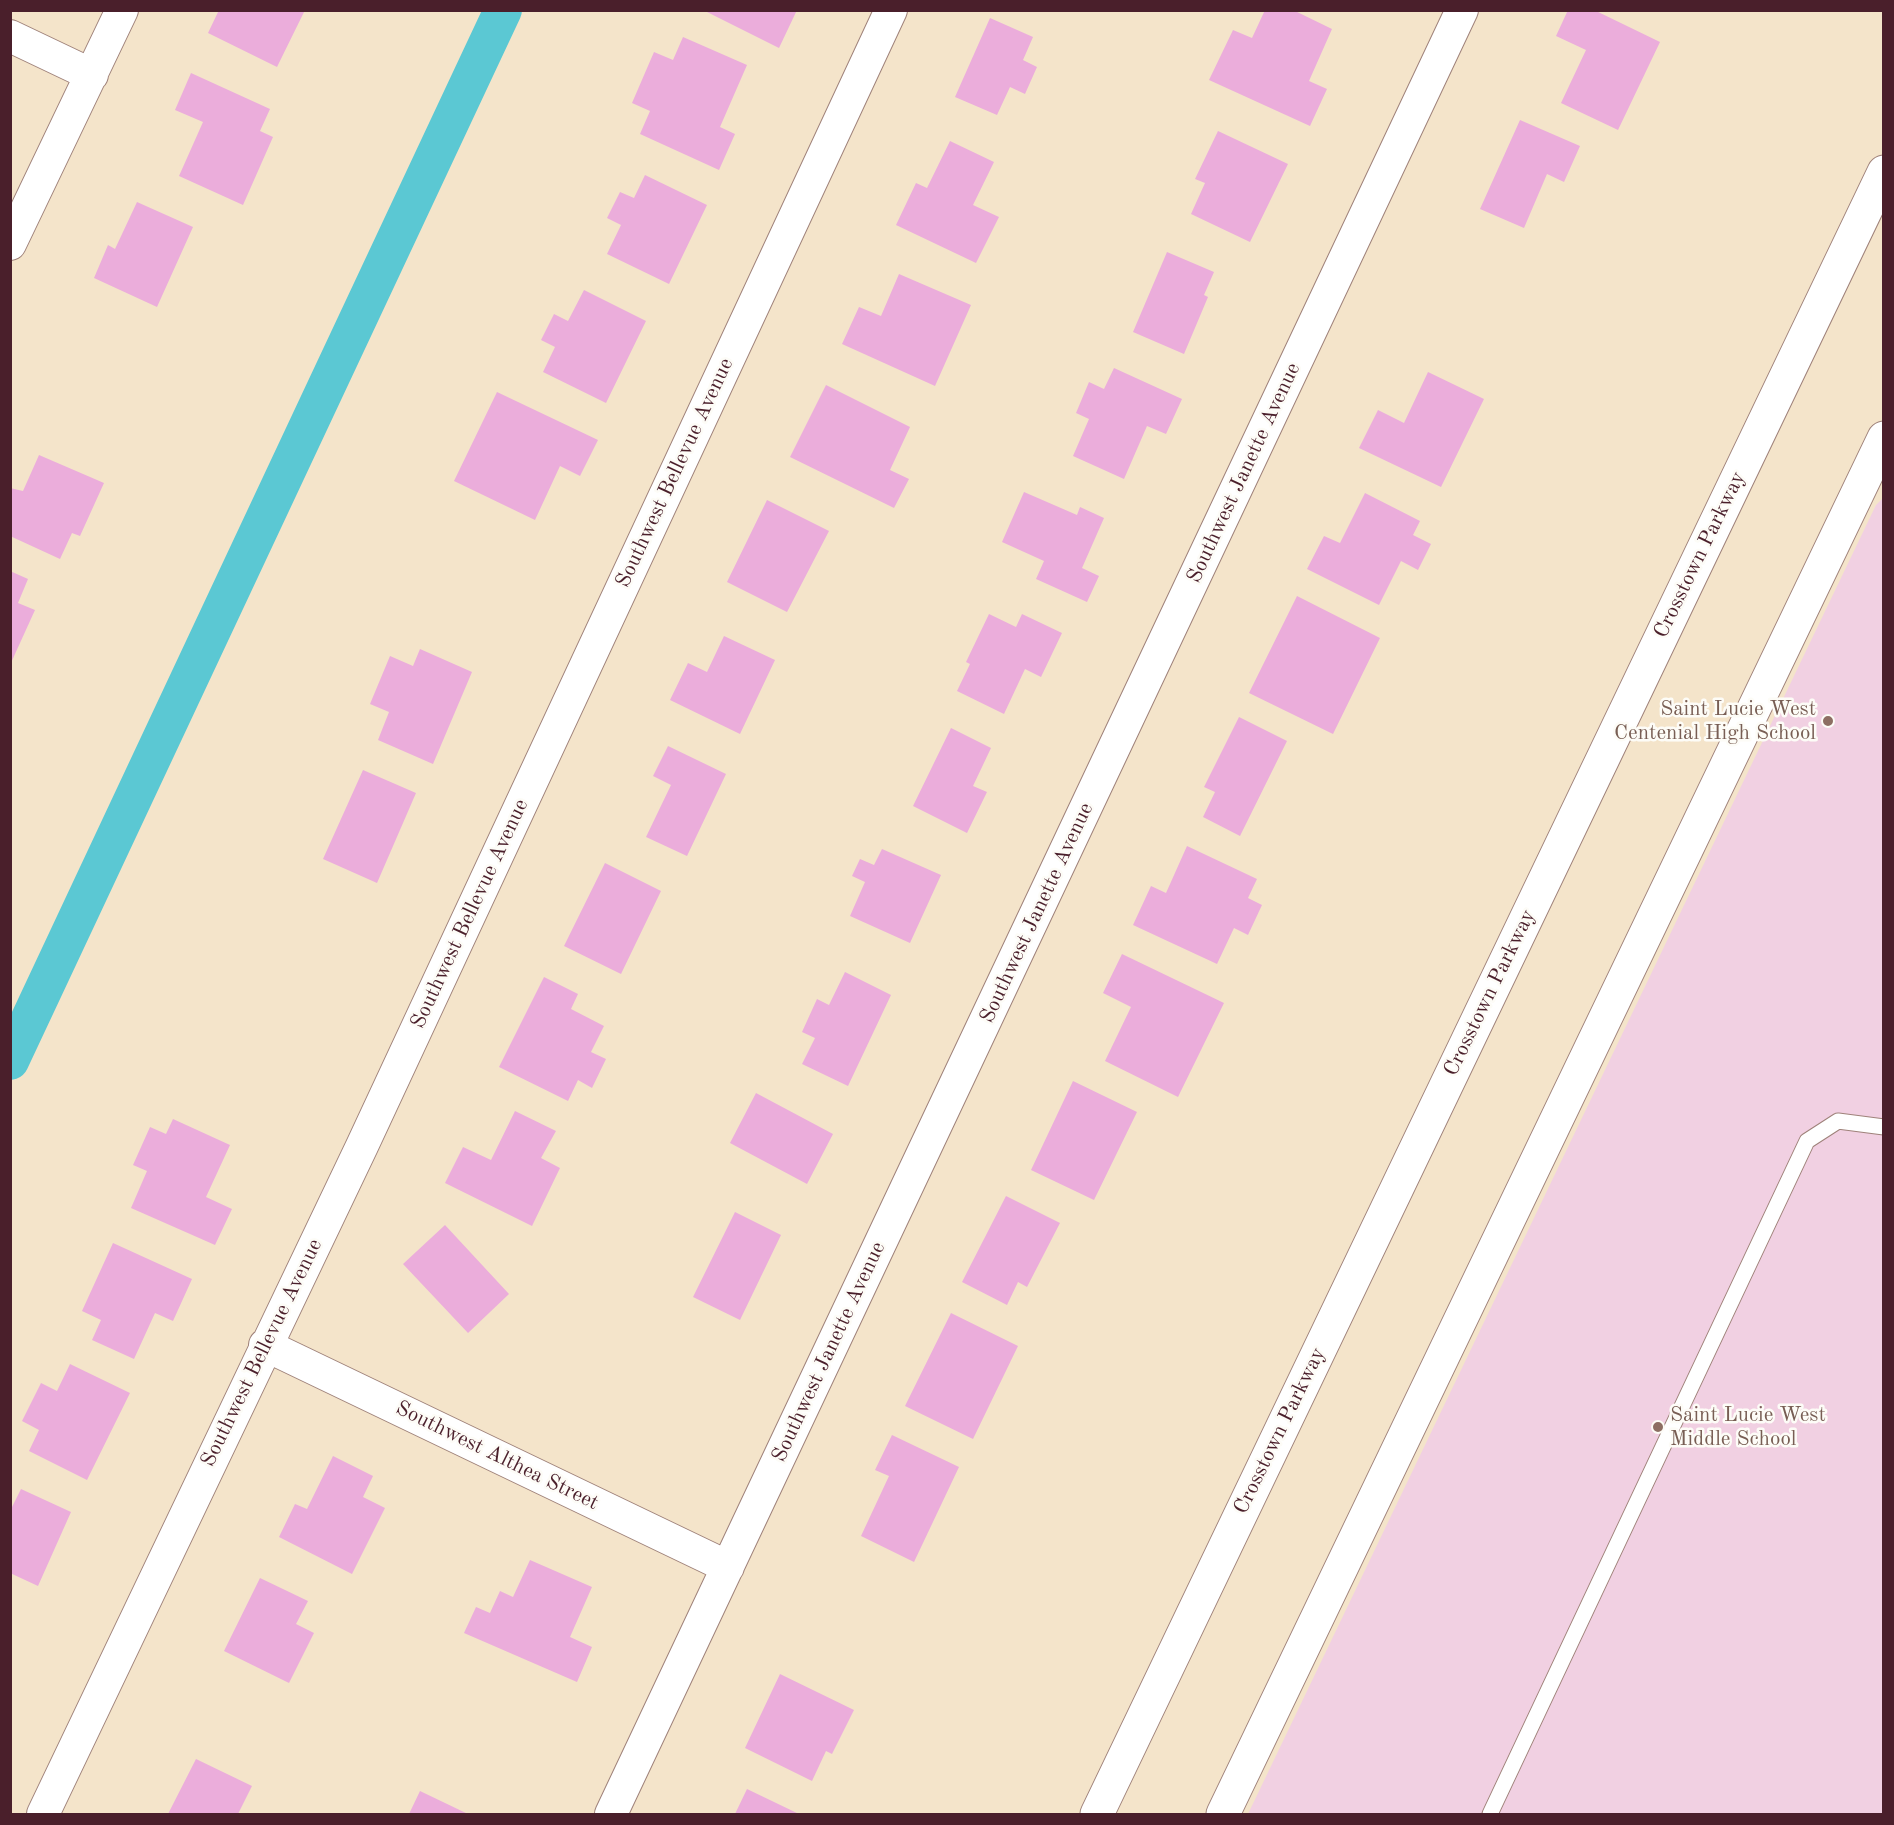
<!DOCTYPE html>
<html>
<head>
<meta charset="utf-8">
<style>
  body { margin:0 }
  #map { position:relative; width:1894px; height:1825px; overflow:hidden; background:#f4e4ca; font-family:"Old Standard TT",serif }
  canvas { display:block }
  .frame { position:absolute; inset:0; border:12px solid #4a1f2b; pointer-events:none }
</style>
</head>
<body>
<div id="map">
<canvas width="1894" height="1825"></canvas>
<div class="frame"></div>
</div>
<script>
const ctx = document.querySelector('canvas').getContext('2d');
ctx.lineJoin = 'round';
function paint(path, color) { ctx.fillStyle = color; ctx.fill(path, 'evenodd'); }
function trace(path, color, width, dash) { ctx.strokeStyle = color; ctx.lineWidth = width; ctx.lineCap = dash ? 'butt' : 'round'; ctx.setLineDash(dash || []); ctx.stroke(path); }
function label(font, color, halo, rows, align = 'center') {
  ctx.font = font + ' "Old Standard TT",serif'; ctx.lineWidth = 5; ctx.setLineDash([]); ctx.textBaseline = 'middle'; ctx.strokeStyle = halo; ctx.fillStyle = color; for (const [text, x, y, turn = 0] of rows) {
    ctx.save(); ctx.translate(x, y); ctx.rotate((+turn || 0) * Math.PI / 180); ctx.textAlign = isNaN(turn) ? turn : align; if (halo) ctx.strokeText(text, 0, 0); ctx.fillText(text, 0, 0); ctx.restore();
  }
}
const built = new Path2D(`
  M1883,498V1814H1248L1876,505Z`);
const canal = new Path2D(`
  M10,1061L503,10`);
const building = new Path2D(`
  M219,10H305L277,67L208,33Z
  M703,10H797L779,48Z
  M1265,10H1293L1332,29L1309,81L1327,89L1310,126L1209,80L1233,30L1252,38Z
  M1568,10H1594L1660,42L1618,130L1561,103L1586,50L1556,36Z
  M990,18L1033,37L1023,60L1037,67L1025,94L1010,87L997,115L955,97Z
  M683,37L747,65L720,127L735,134L719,170L640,134L650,111L632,103L654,52L673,60Z
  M191,73L270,109L260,131L273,137L243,205L179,176L203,122L175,110Z
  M1520,120L1580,146L1564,182L1547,174L1524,228L1480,209Z
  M1218,131L1288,164L1250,242L1191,214L1205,183L1195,179Z
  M950,141L994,162L973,205L999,217L976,263L896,225L916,183L927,188Z
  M645,175L707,205L669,284L607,254L621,225L607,218L620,192L634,198Z
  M137,202L193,227L157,307L94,278L108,245L115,249Z
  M1167,252L1214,272L1204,295L1208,297L1184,354L1133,332Z
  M899,274L971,305L935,386L842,344L859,307L881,316Z
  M584,290L646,321L606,403L543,372L555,347L541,340L554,314L568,321Z
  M1114,368L1182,399L1166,434L1147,426L1124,479L1073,456L1089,419L1076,413L1089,382L1104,389Z
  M1428,372L1484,399L1441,487L1359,448L1378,410L1404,423Z
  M826,385L910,427L890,470L909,479L894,508L790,457Z
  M497,392L598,440L580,476L560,466L535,520L454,481Z
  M39,455L104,483L80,536L72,533L60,559L10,536V488L23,491Z
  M1024,492L1077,515L1080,507L1104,518L1082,568L1099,576L1087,602L1036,579L1044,561L1002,542Z
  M1365,493L1420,521L1413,535L1431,544L1418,570L1401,561L1379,605L1307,569L1324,536L1340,543Z
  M767,500L829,531L787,612L727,582Z
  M10,571L28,579L18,603L35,610L10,665Z
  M1297,596L1380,638L1333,734L1249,693Z
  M989,614L1016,627L1022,614L1062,633L1041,677L1025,669L1004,714L957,691L970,664L966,662Z
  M724,636L775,660L740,734L670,700L688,663L707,672Z
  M420,649L472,672L433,764L378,740L389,712L370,704L390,656L413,666Z
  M1239,717L1287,741L1240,836L1203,817L1215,792L1204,787Z
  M951,728L991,748L973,786L987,792L967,833L913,806Z
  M668,746L726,774L687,856L646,837L671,785L653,776Z
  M363,770L416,793L377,883L323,859Z
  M1187,846L1257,879L1248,898L1262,905L1248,935L1234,928L1217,964L1133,925L1151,886L1166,893Z
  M882,849L941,875L910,943L850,916L865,882L852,876L860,859L874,865Z
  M605,863L661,891L621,974L564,946Z
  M1122,954L1224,1003L1178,1097L1105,1061L1131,1007L1103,993Z
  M845,972L891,995L848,1086L802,1064L815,1038L802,1032L817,999L829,1005Z
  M544,977L578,994L571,1009L604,1026L591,1052L606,1059L592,1088L578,1080L568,1101L499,1067Z
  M1073,1081L1137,1112L1094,1200L1031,1170Z
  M756,1093L833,1134L807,1184L730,1143Z
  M515,1111L556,1131L541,1158L560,1168L532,1226L445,1183L463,1147L491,1160Z
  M173,1119L230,1145L206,1197L232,1209L215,1245L131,1208L147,1171L133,1165L150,1127L166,1134Z
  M1006,1196L1060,1223L1027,1287L1018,1282L1007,1305L962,1282Z
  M735,1212L781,1235L740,1320L693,1297Z
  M445,1225L509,1294L468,1333L403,1264Z
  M113,1243L192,1279L173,1321L155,1313L134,1359L92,1340L101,1320L82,1311Z
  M951,1313L1018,1346L973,1439L905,1406Z
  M70,1364L130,1393L87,1480L29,1451L39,1430L22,1421L41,1383L57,1391Z
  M892,1435L959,1467L914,1562L861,1536L889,1476L875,1470Z
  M333,1456L373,1476L363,1497L385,1508L352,1574L279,1537L295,1504L307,1509Z
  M21,1489L71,1512L38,1586L10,1573V1511Z
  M530,1560L592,1587L570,1637L592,1647L577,1682L464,1633L476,1607L490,1613L500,1591L513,1597Z
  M260,1578L308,1601L296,1624L314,1633L289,1683L224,1651Z
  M780,1674L854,1710L832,1754L826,1751L812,1781L745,1748Z
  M196,1759L252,1786L238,1814H168Z
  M747,1789L799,1814H735Z
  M420,1791L468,1814H409Z`);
const service = new Path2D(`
  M1490,1814L1807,1141L1838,1121L1884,1127`);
const minor = new Path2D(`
  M10,36L92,75
  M10,244L122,10
  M265,1345L728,1567
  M43,1814L362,1146L891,10
  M611,1814L1462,10`);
const secondary = new Path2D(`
  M1097,1814L1884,172
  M1223,1814L1884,438`);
const markers = [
  [1828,721,6,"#8d6e63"],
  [1658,1427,6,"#8d6e63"]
];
const streetNames = [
  ["Southwest Bellevue Avenue",675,473,-65],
  ["Southwest Janette Avenue",1244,473,-65],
  ["Crosstown Parkway",1700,555,-64],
  ["Southwest Janette Avenue",1037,913,-65],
  ["Southwest Bellevue Avenue",470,914,-65],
  ["Crosstown Parkway",1490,993,-64],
  ["Southwest Janette Avenue",829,1352,-65],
  ["Southwest Bellevue Avenue",262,1353,-64],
  ["Crosstown Parkway",1280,1431,-64],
  ["Southwest Althea Street",497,1456,26]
];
const educationNames = [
  ["Saint Lucie West",1816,709],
  ["Centenial High School",1816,733],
  ["Saint Lucie West",1670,1415,"left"],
  ["Middle School",1670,1439,"left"]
];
paint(built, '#f1d0e2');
trace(canal, '#5bc8d3', 38);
paint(building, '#ebaddb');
trace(service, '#9f827a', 17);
trace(minor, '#9f827a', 34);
trace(secondary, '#9f827a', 35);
trace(service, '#fff', 15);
trace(minor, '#fff', 32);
trace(secondary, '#fff', 33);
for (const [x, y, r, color] of markers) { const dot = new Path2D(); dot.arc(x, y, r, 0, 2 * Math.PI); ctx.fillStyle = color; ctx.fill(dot); trace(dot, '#fdfcf7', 2); }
label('21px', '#4a1f2b', '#fdfcf7', streetNames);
label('21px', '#785e54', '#fdfcf7', educationNames, 'right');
</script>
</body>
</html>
